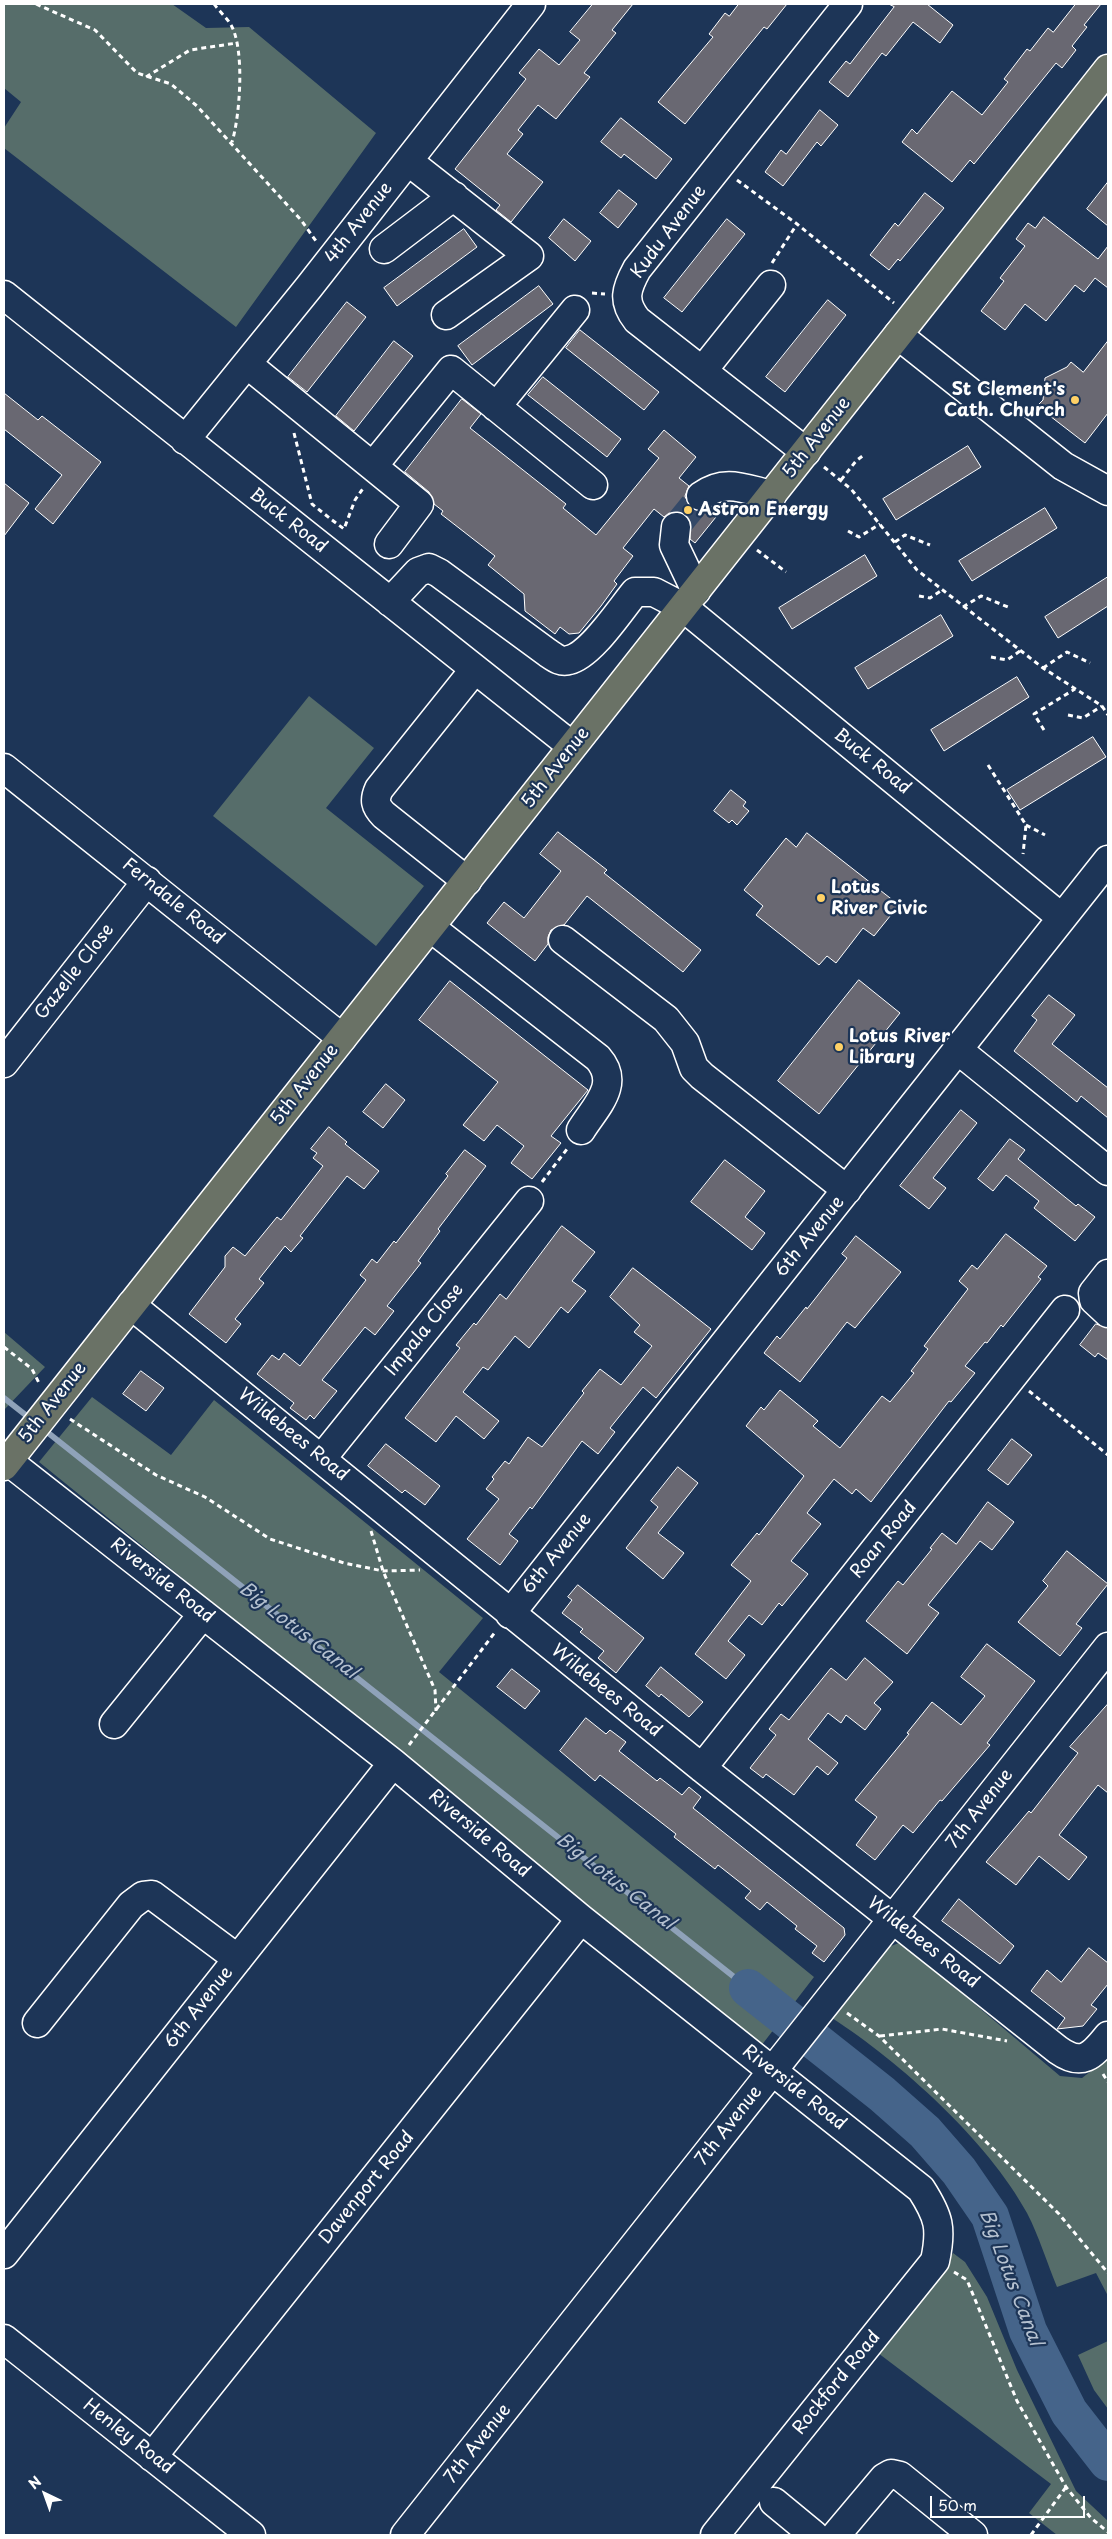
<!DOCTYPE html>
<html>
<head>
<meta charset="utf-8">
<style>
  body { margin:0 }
  #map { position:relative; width:1112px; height:2539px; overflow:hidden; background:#1d3557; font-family:"Playpen Sans",sans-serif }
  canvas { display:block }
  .frame { position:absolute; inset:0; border:5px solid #fff; pointer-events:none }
  .north { position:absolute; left:20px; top:2469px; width:50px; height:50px; -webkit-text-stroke:4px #1d3557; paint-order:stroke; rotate:318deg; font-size:14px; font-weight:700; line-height:20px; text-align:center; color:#fff }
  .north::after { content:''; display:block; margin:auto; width:18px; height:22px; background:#fff; clip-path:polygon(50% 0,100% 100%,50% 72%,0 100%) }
  .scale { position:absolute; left:930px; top:2496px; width:155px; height:22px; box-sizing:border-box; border:2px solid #fff; border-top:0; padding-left:6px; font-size:15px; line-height:18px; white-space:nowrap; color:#fff; -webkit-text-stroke:4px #1d3557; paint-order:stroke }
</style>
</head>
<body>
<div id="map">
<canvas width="1112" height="2539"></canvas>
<div class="frame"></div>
<div class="north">N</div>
<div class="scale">50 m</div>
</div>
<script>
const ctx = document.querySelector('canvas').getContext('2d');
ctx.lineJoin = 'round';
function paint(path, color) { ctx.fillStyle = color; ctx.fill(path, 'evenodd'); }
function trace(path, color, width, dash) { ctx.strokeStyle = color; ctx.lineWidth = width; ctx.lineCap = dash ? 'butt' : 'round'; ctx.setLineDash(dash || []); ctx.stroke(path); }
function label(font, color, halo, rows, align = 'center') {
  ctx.font = font + ' "Playpen Sans",sans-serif'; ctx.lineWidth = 4.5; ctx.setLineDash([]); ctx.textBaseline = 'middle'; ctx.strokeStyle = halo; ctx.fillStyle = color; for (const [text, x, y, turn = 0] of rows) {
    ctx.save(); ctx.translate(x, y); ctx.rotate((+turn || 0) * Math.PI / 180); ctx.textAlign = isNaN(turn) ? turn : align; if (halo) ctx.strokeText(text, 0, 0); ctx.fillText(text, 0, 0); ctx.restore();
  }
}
const green = new Path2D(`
  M4,4H172L206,28L249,27L376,133L236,327L4,148V128L21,102L4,88Z
  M309,696L374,748L326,808L424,886L376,946L213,816Z
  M4,1332L45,1367L4,1410Z
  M92,1397L171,1455L214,1400L483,1618L439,1672L814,1977L761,2046L39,1462Z
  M901,1942L1060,2076L1082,2078L1108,2058V2296L1096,2273L1057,2287C1047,2263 1039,2236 1027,2213C988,2141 900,2062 832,2018L889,1947Z
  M953,2253L965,2262L987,2297L1017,2370L1076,2491L1108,2521V2535H1057L1029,2513L1051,2484L878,2353L937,2280Z
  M1108,2341V2409L1094,2390L1078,2355Z`);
const stream = new Path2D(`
  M4,1398L32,1420
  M42,1428L748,1988`);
const river = new Path2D(`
  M748,1988L882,2094L925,2132L959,2171L990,2216L1028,2331L1069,2412L1108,2462`);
const building = new Path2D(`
  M593,4H633L612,30L616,33L584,73L590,77L556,119L538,105L518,130L523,134L507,154L543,182L511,222L496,210L500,205L455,169L526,79L519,73L539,49L559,65L580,40L570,32Z
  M739,4H787L767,29L764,27L685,124L658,102L713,37L709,34L725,13L729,16Z
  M889,4H927L953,25L940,43L913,22L886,56L882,53L848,97L829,82L846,61L850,64L894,7Z
  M1076,4H1101L1084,25L1087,27L1072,46L1076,50L1062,68L1056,63L974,164L970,160L952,182L902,142L912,129L917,134L952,91L982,115L1008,82L1004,79L1027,49L1030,51L1048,28L1053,32Z
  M820,110L838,125L821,146L817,142L783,186L765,172L781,150L786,154Z
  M621,118L672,159L656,179L624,154L621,158L601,142Z
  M1108,182V226L1087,209Z
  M619,190L637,204L618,228L600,213Z
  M925,193L944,208L900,261L898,259L889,270L870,255L895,223L898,226Z
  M1044,217L1098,259L1108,246V288L1095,278L1084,292L1075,285L1046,321L1025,304L1005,330L981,311L1004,281L1000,278L1025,246L1016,239L1028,223L1035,228Z
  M564,219L591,241L575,261L549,238Z
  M727,219L745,234L682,312L664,298Z
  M464,229L477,247L397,306L384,288Z
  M539,286L553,304L472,365L458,346Z
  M828,300L846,315L785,392L766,377Z
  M347,302L366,317L307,392L288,377Z
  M580,330L659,392L644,410L566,348Z
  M394,341L413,356L354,431L336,416Z
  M1108,341V413L1085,443L1037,406L1043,400L1045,378L1067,367L1071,362L1083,372Z
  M543,377L621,439L607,457L528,395Z
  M4,393L38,420L42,416L101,462L53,524L35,509L62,475L4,429Z
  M462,399L481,414L470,428L566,504L563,508L596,535L659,458L648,449L664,430L696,457L679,478L689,486L685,496L688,505L694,510L701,512L714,507L720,512L695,543L690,539V521L686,515L677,511L669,513L664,517L654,509L623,548L633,556L614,581L617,584L601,606L579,633L569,634L560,627L555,634L525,611L524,594L488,565L495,556L441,514L443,511L434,504L429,492L405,472Z
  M968,446L981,467L896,520L883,499Z
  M4,483L29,503L4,536Z
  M1045,508L1057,528L972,581L959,561Z
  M865,555L877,576L792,629L779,608Z
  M1108,577V606L1058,638L1045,617Z
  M941,615L953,636L868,689L855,668Z
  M1017,677L1029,697L944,751L931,730Z
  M1093,737L1106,757L1020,810L1007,790Z
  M731,790L746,802L743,806L749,811L737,825L732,820L729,823L714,811Z
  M558,832L607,870L604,873L701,950L683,972L587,896L564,925L551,930L548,937V944L535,961L487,923L504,902L524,918L561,871L540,854Z
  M807,833L899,905L874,936L863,928L836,963L827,956L819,965L756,915L763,906L744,890L786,838L796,847Z
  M859,980L900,1013L819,1114L778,1081Z
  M450,981L588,1090L551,1136L561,1143L532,1179L511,1163L524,1146L497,1125L484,1141L463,1125L498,1082L419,1020Z
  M1049,995L1075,1015L1052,1044L1108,1088V1118L1081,1096L1077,1102L1014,1051L1037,1020L1032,1016Z
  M386,1084L405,1100L383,1128L363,1112Z
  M961,1110L977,1123L933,1178L946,1188L929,1209L900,1186Z
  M329,1127L347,1142L345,1144L379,1171L364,1189L347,1176L300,1236L303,1238L291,1252L285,1246L259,1279L264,1283L235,1319L241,1324L226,1343L189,1314L225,1267V1256L233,1247L245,1256L277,1217L281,1220L323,1166L313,1158L317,1153L311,1149Z
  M1010,1139L1025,1150L1018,1159L1076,1206L1078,1204L1095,1217L1075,1241L1034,1208L1039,1201L1006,1175L993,1191L978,1179Z
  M465,1150L486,1166L438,1229L440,1231L418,1261L421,1263L387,1306L394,1311L375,1335L365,1327L322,1380L337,1391L314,1419L310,1415L306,1420L290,1408L294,1403L257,1374L272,1355L279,1360L284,1353L300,1366L366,1280L360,1275L372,1259L377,1263L394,1241L396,1243L448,1176L446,1174Z
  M725,1160L765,1191L745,1217L765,1233L752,1250L691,1202Z
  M562,1226L595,1252L572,1281L586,1291L568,1313L561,1307L529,1348L515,1336L488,1370L483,1367L463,1392L499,1421L484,1439L456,1416L436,1442L405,1418L460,1348L456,1345L474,1323L476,1325L500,1294L506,1299Z
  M1006,1234L1047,1266L1038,1277L1041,1279L1003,1327L1001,1325L987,1343L985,1342L965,1366L975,1373L951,1402L949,1401L871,1502L856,1489L852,1494L834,1479L807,1513L821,1524L791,1561L808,1574L782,1606L779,1603L762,1625L749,1615L728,1641L745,1655L726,1679L695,1654L751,1581L731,1565L757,1533L759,1535L804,1476L746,1426L761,1407L764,1410L780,1390L818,1421L813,1426L840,1448L882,1396L890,1402L914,1373L911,1371L928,1349L924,1346L968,1289L959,1281L972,1265L977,1269Z
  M856,1236L901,1272L855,1328L847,1322L800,1382L764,1353L777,1336L780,1339L806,1307L807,1309L847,1258L842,1254Z
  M633,1268L711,1329L656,1398L643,1387L610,1428L615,1432L598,1454L582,1441L532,1509L530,1507L509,1534L518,1541L500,1565L467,1539L499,1499L486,1489L494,1479L492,1477L505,1461L509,1464L528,1437L542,1447L584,1393L582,1391L600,1369L621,1385L652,1346L634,1332L640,1325L610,1297Z
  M1096,1324L1108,1328V1360L1098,1353L1095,1357L1080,1345Z
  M141,1371L164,1388L146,1411L123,1394Z
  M1012,1439L1032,1455L1008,1485L988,1470Z
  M386,1444L440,1486L425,1505L405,1490L402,1493L368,1466Z
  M678,1467L698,1483L658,1533L684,1553L663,1579L626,1548L658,1507L651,1501Z
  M988,1502L1014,1522L992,1550L980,1541L928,1605L939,1613L907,1654L866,1621L898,1581L903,1585L932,1549L930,1548L942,1533L956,1544Z
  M1067,1551L1108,1584L1076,1624L1082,1628L1060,1656L1018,1622L1048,1586L1043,1581Z
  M578,1585L644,1638L616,1673L598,1658L604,1651L580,1632L583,1629L562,1613L572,1600L568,1597Z
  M987,1644L1035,1681L987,1743L990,1745L942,1801L940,1800L913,1833L903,1825L875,1860L856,1845L877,1817L855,1800L909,1734L907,1733L932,1702L961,1725L985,1696L961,1677Z
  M865,1658L893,1682L874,1703L881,1709L865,1730L846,1715L841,1723L828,1713L808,1739L838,1763L828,1775L817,1766L794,1795L766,1774L763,1778L750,1768L776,1735L769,1729L781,1714L789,1720L831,1668L846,1680Z
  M661,1667L703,1702L689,1717L661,1694L659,1697L646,1686Z
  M512,1669L540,1691L525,1709L497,1687Z
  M1108,1704V1793L1098,1785L1059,1835L1087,1857L1069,1880L1039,1856L1016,1885L986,1862L1029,1811L1031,1813L1078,1753L1070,1747Z
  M586,1718L606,1734L610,1730L626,1742L619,1751L657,1781L660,1778L682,1795L689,1787L701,1797L693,1808L844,1928L845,1935L824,1962L812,1953L817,1946L795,1929L797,1926L767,1902L760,1910L745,1898L751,1891L718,1865L715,1869L674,1837L676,1834L600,1775L595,1781L560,1751Z
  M959,1899L1014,1946L1000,1964L942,1921Z
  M1089,1948L1108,1963V1984L1091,2005L1097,2009L1083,2026L1057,2029L1065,2018L1031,1991L1047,1970L1061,1982Z`);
const minorTunnel = new Path2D(`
  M676,527L701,496`);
const path = new Path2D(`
  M36,4L95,30L137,73L171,84L197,106L301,220L316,241
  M214,4C219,11 227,18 231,25C245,49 240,116 232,142
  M146,77L190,50L237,43
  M737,180L797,224L894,303
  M772,263L797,224
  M592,293L605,294
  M294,433L312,504L332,520
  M824,467L851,489L917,570L1043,668L1102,706L1108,715
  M841,480L856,461L865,454
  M332,520L344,529L355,500L364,487
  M848,531L859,537L880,524
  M895,542L905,535L930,545
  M757,550L786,572
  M919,596L930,598L942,590
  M963,607L981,596L1008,607
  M991,657L1007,660L1020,651
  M1043,668L1067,652L1090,663
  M1068,715L1083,718L1102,706
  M1044,730L1034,714L1075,689
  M988,765L1026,825L1023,854
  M1026,825L1045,835
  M542,1182L567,1149
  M4,1347L32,1369L39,1383
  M1029,1391L1108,1455
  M70,1419L156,1475L205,1497L270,1539L344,1563L383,1571L420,1570
  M371,1531L383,1571L435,1690L436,1711
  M409,1745L496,1631
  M847,2013L879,2036L1059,2214L1108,2273
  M880,2036L942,2029L1007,2041
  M1103,2074L1108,2082
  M954,2272L967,2280L1017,2401L1066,2487L1091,2518L1108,2532
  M1031,2535L1066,2487`);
const minor = new Path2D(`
  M408,161L529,256L446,315
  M384,249L454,196
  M4,295L572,746
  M898,335L1063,466L1108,491
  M247,364L419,504L389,544
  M703,370L771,285
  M496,407L575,310
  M185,440L309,287L531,4
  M806,452L637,320C622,301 626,289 637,269L848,4
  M373,466L451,370L593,485
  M701,496C725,478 745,489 772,495
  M676,527L674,545L696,591
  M390,602L418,572L429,568L439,573L548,653C554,657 561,663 569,660C591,655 620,610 635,592H654L683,607L1062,918
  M4,768L342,1038
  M467,881L384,815C375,806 374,800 379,789L475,669
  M430,927L598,1058C621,1084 596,1106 581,1130
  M563,940L666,1019L685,1043L694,1068L702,1076L847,1190
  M958,1050L1108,1171
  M4,1063L147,881
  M1108,1274L1093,1293L1094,1300L1108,1313
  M131,1305L702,1768L1058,2050C1082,2067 1092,2056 1108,2036
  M4,1458L393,1763L581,1919L921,2189C939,2217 942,2228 935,2261L715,2535
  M322,1458L529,1201
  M510,1614L1108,860
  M114,1724L203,1614
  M702,1768L1065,1310
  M37,2023L131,1905L143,1896L152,1895L238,1959
  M4,2254L393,1763
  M4,2339L251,2535
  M152,2457L581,1919
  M774,2502L814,2535
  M405,2535L1108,1647
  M836,2535L884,2478L891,2474L900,2476L973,2535`);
const major = new Path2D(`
  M4,1466L1108,69`);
const markers = [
  [1075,400,5,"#ffd166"],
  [688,510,5,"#ffd166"],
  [821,898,5,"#ffd166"],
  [839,1047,5,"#ffd166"]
];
const streetNames = [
  ["4th Avenue",359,223,-52],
  ["Kudu Avenue",669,232,-53],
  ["5th Avenue",817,438,-52],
  ["Buck Road",288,521,38],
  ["Buck Road",872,762,39],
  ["5th Avenue",556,768,-52],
  ["Ferndale Road",173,902,39],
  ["Gazelle Close",75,972,-52],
  ["5th Avenue",305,1085,-52],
  ["6th Avenue",810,1237,-51],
  ["Impala Close",425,1330,-51],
  ["5th Avenue",53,1403,-52],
  ["Wildebees Road",293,1435,39],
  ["Roan Road",884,1540,-51],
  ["6th Avenue",557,1554,-51],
  ["Riverside Road",162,1581,38],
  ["Wildebees Road",606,1691,39],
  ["7th Avenue",980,1809,-52],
  ["Riverside Road",479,1834,40],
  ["Wildebees Road",923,1943,38],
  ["6th Avenue",199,2008,-52],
  ["Riverside Road",794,2088,38],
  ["7th Avenue",729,2126,-52],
  ["Davenport Road",367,2188,-51],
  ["Rockford Road",837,2383,-51],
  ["Henley Road",128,2437,38],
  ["7th Avenue",478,2444,-52]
];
const poiNames = [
  ["St Clement's",1065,390,"right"],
  ["Cath. Church",1065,411,"right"],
  ["Astron Energy",698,510],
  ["Lotus",831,888],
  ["River Civic",831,909],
  ["Lotus River",849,1037],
  ["Library",849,1058]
];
const waterNames = [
  ["Big Lotus Canal",298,1631,38],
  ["Big Lotus Canal",615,1882,38],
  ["Big Lotus Canal",1010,2278,69]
];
paint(green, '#566d6a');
trace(stream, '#8fa2b9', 6);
trace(river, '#45648a', 38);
paint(building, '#696872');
trace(building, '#fff', 1);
trace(minorTunnel, '#344968', 28, [28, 14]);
trace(minor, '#fff', 31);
trace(major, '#fff', 31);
trace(path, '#fff', 3, [5, 4]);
trace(minor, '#1d3557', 28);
trace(major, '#6a7266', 28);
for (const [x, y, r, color] of markers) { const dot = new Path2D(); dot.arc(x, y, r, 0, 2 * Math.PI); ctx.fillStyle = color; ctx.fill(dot); trace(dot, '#1d3557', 2); }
label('18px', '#fff', '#1d3557', streetNames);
label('bold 18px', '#fff', '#1d3557', poiNames, 'left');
label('italic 19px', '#b5c1d0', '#1d3557', waterNames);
</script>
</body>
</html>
